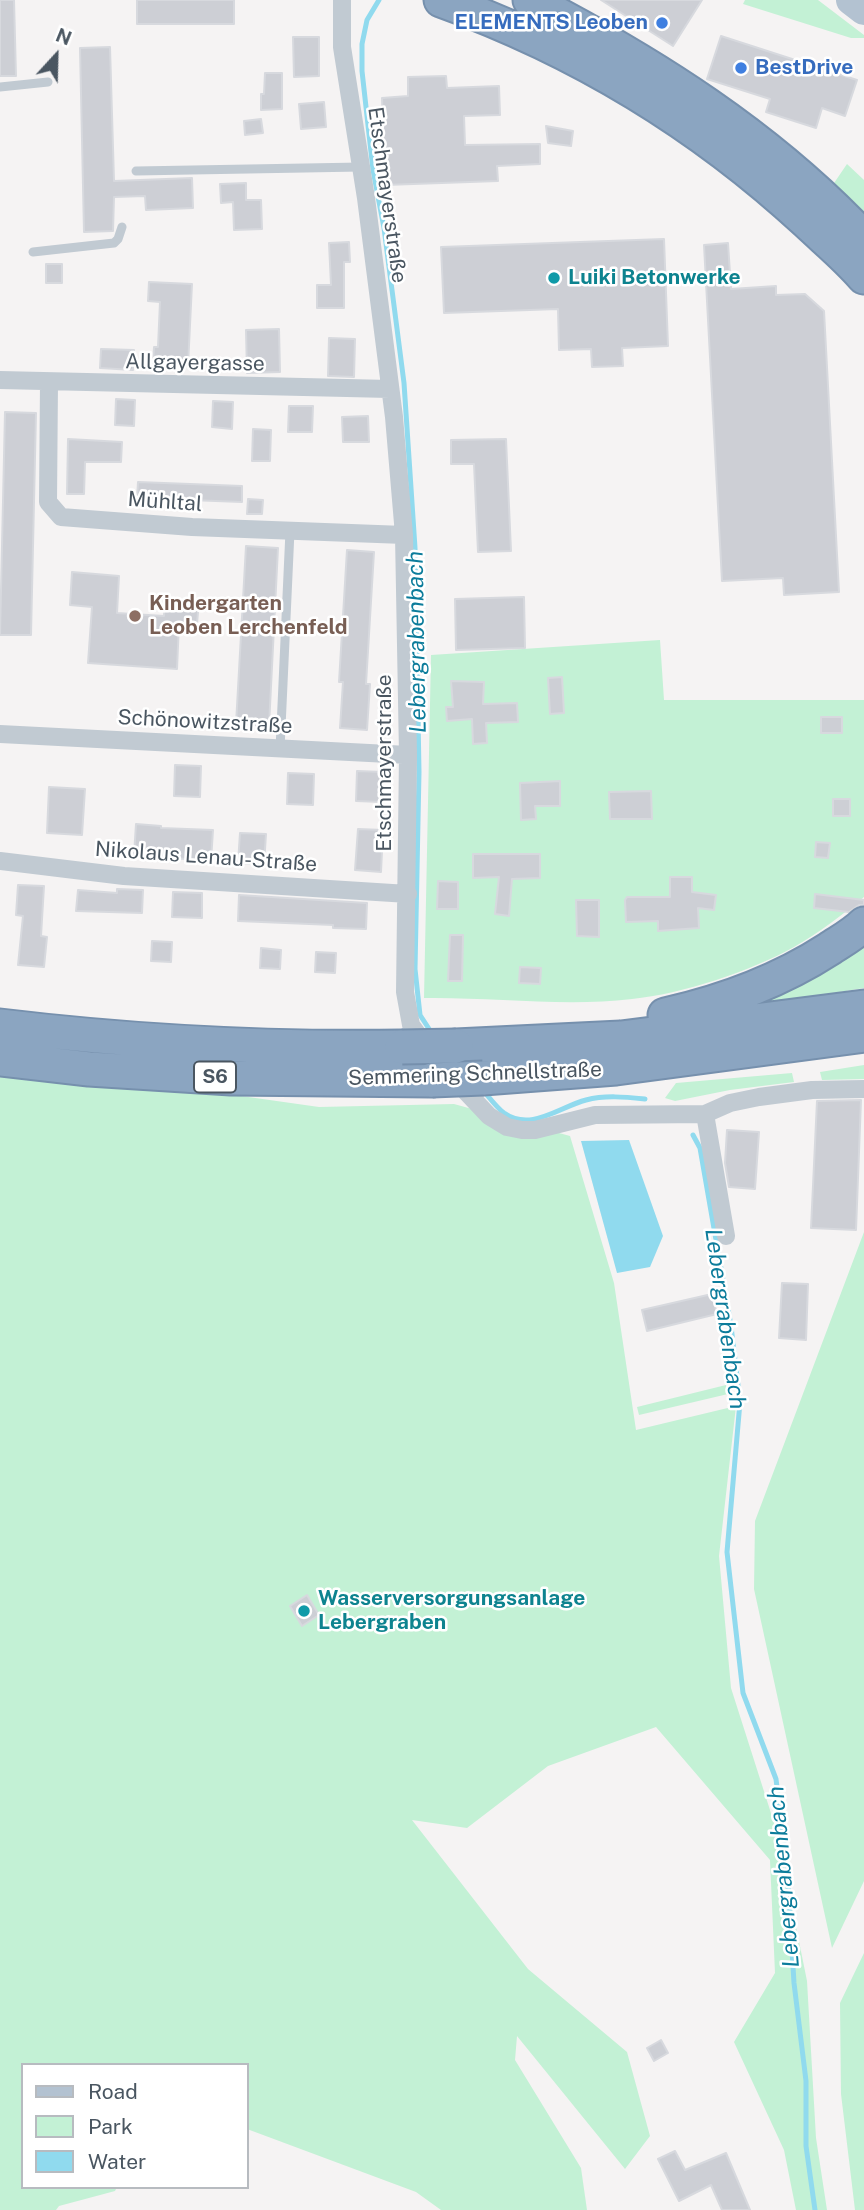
<!DOCTYPE html>
<html>
<head>
<meta charset="utf-8">
<style>
  body { margin:0 }
  #map { position:relative; width:864px; height:2210px; overflow:hidden; background:#f5f3f3; font-family:"Public Sans",sans-serif }
  canvas { display:block }
  .legend { position:absolute; left:21px; top:2063px; width:228px; height:126px; box-sizing:border-box; background:#fff; border:2px solid #b7bbc0; margin:0; padding:9px 12px; list-style:none; font-size:21px; color:#4a5661 }
  .legend li { display:flex; align-items:center; gap:14px; height:35px }
  .legend b { width:35px; border:2px solid #b7bbc0 }
  .north { position:absolute; left:21px; top:21px; width:70px; height:70px; -webkit-text-stroke:5px #fff; paint-order:stroke; rotate:22deg; font-size:19px; font-weight:700; line-height:28px; text-align:center; color:#4a5661 }
  .north::after { content:''; display:block; margin:auto; width:24px; height:32px; background:#4a5661; clip-path:polygon(50% 0,100% 100%,50% 72%,0 100%) }
</style>
</head>
<body>
<div id="map">
<canvas width="864" height="2210"></canvas>
<ul class="legend">
<li><b style="height:9px;background:#b3c2d1"></b>Road</li>
<li><b style="height:19px;background:#c3f1d5"></b>Park</li>
<li><b style="height:19px;background:#90daee"></b>Water</li>
</ul>
<div class="north">N</div>
</div>
<script>
const ctx = document.querySelector('canvas').getContext('2d');
ctx.lineJoin = 'round';
function paint(path, color) { ctx.fillStyle = color; ctx.fill(path, 'evenodd'); }
function trace(path, color, width, dash) { ctx.strokeStyle = color; ctx.lineWidth = width; ctx.lineCap = dash ? 'butt' : 'round'; ctx.setLineDash(dash || []); ctx.stroke(path); }
function label(font, color, halo, rows, align = 'center') {
  ctx.font = font + ' "Public Sans",sans-serif'; ctx.lineWidth = 5; ctx.setLineDash([]); ctx.textBaseline = 'middle'; ctx.strokeStyle = halo; ctx.fillStyle = color; for (const [text, x, y, turn = 0] of rows) {
    ctx.save(); ctx.translate(x, y); ctx.rotate((+turn || 0) * Math.PI / 180); ctx.textAlign = isNaN(turn) ? turn : align; if (halo) ctx.strokeText(text, 0, 0); ctx.fillText(text, 0, 0); ctx.restore();
  }
}
const green = new Path2D(`
  M745,0H818L864,35V38H851L743,4Z
  M847,164L864,180V214L832,186Z
  M660,640L664,700H864V897C842,915 819,933 794,947C751,971 682,994 632,999C564,1007 493,997 424,998L431,655Z
  M864,935V988L754,1006Z
  M864,1065V1079L822,1080L820,1072Z
  M0,1070L206,1091L319,1107L454,1104L570,1136L614,1283L636,1430L736,1406L719,1556L731,1688L777,1832L807,1981L816,2138L827,2210H796L784,2150L734,2042L775,1973L770,1860L656,1727L548,1766L467,1828L412,1820L528,1969L627,2052L650,2136L625,2169L517,2036L515,2060L581,2168L587,2210H441L416,2192L247,2129V2065H23V2187H117L115,2191L59,2206L56,2210H0Z
  M792,1073L794,1082L730,1090L675,1101L665,1098L676,1083Z
  M864,1232V1881L832,1948L754,1589L755,1521Z
  M726,1385L728,1394L639,1415L637,1407Z
  M864,1953V2210H855L841,2094L840,2003Z`);
const water = new Path2D(`
  M629,1140L663,1236L650,1267L617,1273L581,1141Z`);
const stream = new Path2D(`
  M379,0L367,20L362,44V71L373,170L384,228L404,383L415,548L419,772L415,969L420,1015L433,1035
  M482,1089C489,1097 496,1107 504,1113C531,1132 559,1107 586,1100C605,1095 625,1097 645,1099
  M693,1135L700,1148L731,1326L740,1402L727,1552L743,1693L776,1779L787,1867L794,1983L806,2081V2146L815,2210`);
const building = new Path2D(`
  M0,0H14L16,76H0Z
  M137,0H234V24H137Z
  M601,0H702L673,46Z
  M721,36L857,80L845,116L822,108L816,128L766,112L770,99L707,79Z
  M293,37H319V76L294,77Z
  M110,47L114,181L192,178L193,208L146,210L145,196L114,197L113,231L84,232L80,48Z
  M265,73H282V109L261,110V94H264Z
  M446,76L447,88L499,86L500,115L464,116L465,145L540,144V164L497,166L498,181L385,185L382,98L408,96V77Z
  M324,102L326,127L301,129L299,104Z
  M261,119L263,133L245,135L244,121Z
  M546,126L573,131L571,146L548,143Z
  M246,183V200H261L262,229L234,230L233,202L221,203L220,184Z
  M664,239L668,346L622,348L623,366L592,367L591,349L559,350L558,309L444,313L441,247Z
  M349,242L350,262H344V308H317V285H331L329,243Z
  M728,243L731,289L776,286V295L805,294L824,311L839,592L784,595L783,578L722,581L704,245Z
  M46,264H62V283H46Z
  M149,282L192,284L188,366L153,364L154,347H158L160,302L148,301Z
  M279,329L280,372L247,373L246,330Z
  M329,338L355,339L354,377L328,376Z
  M101,349L134,350L133,370L100,368Z
  M116,399L135,400L134,426L115,425Z
  M213,401L233,402L232,429L212,427Z
  M289,406H313L312,432H288Z
  M5,412L36,413L31,635H0Z
  M368,416L369,442H343L342,417Z
  M253,429L271,430L270,461H252Z
  M68,439L122,442L121,462H85L84,494H67Z
  M506,439L511,551L478,552L474,464H451V440Z
  M138,482L242,486V502L137,498Z
  M248,499L263,500L262,514H247Z
  M246,546L278,548L269,726L236,724Z
  M347,550L374,552L366,684H370L367,730L340,728L343,682H339Z
  M72,572L119,576L117,613L164,616L165,599L199,601L197,624L179,623L177,669L88,663L92,607L70,605Z
  M524,597L525,648L456,650L455,599Z
  M562,677L564,713L550,714L548,678Z
  M451,681L484,682L483,704L517,703L518,722L486,723L487,743L473,744L472,719L447,721L446,707H453Z
  M821,717H842V733H821Z
  M175,765L201,766L200,797L174,796Z
  M357,771L384,772L382,802L356,801Z
  M288,773L314,774L313,805L287,804Z
  M560,781V806H535L536,819L521,820L520,783Z
  M49,787L85,789L82,835L47,833Z
  M651,791L652,819H610L609,792Z
  M833,799H850V816H833Z
  M136,824L161,826V828L213,830L211,861L134,855Z
  M358,829L383,830L381,872L355,870Z
  M240,833L266,834L264,865L238,863Z
  M816,842L830,843L828,858L815,857Z
  M473,854H540V878L512,879L509,916L495,914L499,877L473,878Z
  M670,877H692V892L716,895L714,910L698,908L699,928L658,931V921L626,922L625,900L627,897H670Z
  M438,881L458,882V909H437Z
  M18,885L44,886L41,936L47,937L44,967L18,965L23,916L16,915Z
  M117,889L143,890L142,913L76,911L78,890L117,893Z
  M173,892L202,893V918L172,917Z
  M815,894L864,900V905H859L849,912L814,908Z
  M239,895L367,903L366,929L333,928V925L238,921Z
  M576,900H599V937L577,936Z
  M450,935H463L462,981H448Z
  M152,941L172,942L171,962L151,961Z
  M261,948L281,950L280,969L260,968Z
  M316,952L336,953L335,973L315,972Z
  M520,967L541,968L540,984L519,983Z
  M861,1100L856,1230L811,1228L817,1101Z
  M727,1130L759,1132L755,1189L729,1187L725,1163Z
  M782,1283L808,1284L806,1340L779,1338Z
  M712,1294L717,1314L647,1331L642,1310Z
  M307,1595L319,1615L302,1626L290,1606Z
  M661,2040L668,2053L654,2061L647,2048Z
  M675,2151L685,2170L726,2153L750,2210H722L711,2185L679,2201L658,2159Z`);
const service = new Path2D(`
  M0,87L48,82
  M136,171L361,167
  M33,252L114,243L118,239L122,227
  M280,749L290,531`);
const minor = new Path2D(`
  M342,0V47L366,198L394,417L404,535L408,755L405,992L411,1025L427,1047
  M0,380L390,389
  M49,383L48,502L61,517L192,527L404,535
  M0,734L408,755
  M0,861L124,876L408,894
  M454,1079L489,1116L507,1127L522,1130H535L595,1115L705,1114L730,1103L759,1097L812,1090L864,1089
  M705,1114L726,1236`);
const primary = new Path2D(`
  M851,0L864,10`);
const motorway = new Path2D(`
  M441,0C577,49 701,124 807,222C826,240 847,257 864,277
  M530,0C652,63 769,137 864,238
  M665,1015C723,1002 778,982 829,949C841,941 854,934 864,924
  M0,1026C133,1042 268,1049 402,1047
  M456,1046L621,1038L864,1007
  M0,1059L89,1069L231,1078L432,1080
  M483,1078L616,1068L864,1035`);
const motorwayBridge = new Path2D(`
  M402,1047L456,1046
  M432,1080L483,1078`);
const markers = [
  [662,23,7,"#3f7fe0"],
  [741,68,7,"#3f7fe0"],
  [554,278,7,"#0f9aa8"],
  [135,616,7,"#8d6e63"],
  [304,1611,7,"#0f9aa8"]
];
const shields = [
  [215,1077,42]
];
const shieldNames = [
  ["S6",215,1077]
];
const shopNames = [
  ["ELEMENTS Leoben",648,23],
  ["BestDrive",755,68,"left"]
];
const streetNames = [
  ["Etschmayerstraße",387,195,82],
  ["Allgayergasse",195,363,1],
  ["Mühltal",165,502,4],
  ["Schönowitzstraße",205,722,3],
  ["Etschmayerstraße",385,763,-90],
  ["Nikolaus Lenau-Straße",206,857,4],
  ["Semmering Schnellstraße",475,1074,-2]
];
const cultureNames = [
  ["Luiki Betonwerke",568,278],
  ["Wasserversorgungsanlage",318,1599],
  ["Lebergraben",318,1623]
];
const educationNames = [
  ["Kindergarten",149,604],
  ["Leoben Lerchenfeld",149,628]
];
const waterNames = [
  ["Lebergrabenbach",417,642,-91],
  ["Lebergrabenbach",725,1319,82],
  ["Lebergrabenbach",784,1877,-95]
];
paint(green, '#c3f1d5');
paint(water, '#90daee');
trace(stream, '#90daee', 5);
paint(building, '#cdcfd5');
trace(building, '#d7d9de', 2);
trace(motorway, '#7690ad', 37);
trace(service, '#c1cad2', 9);
trace(minor, '#c1cad2', 18);
trace(primary, '#b3c2d1', 30);
trace(motorway, '#8ba5c1', 33);
trace(motorwayBridge, '#7690ad', 37, []);
trace(motorwayBridge, '#8ba5c1', 33);
for (const [x, y, r, color] of markers) { const dot = new Path2D(); dot.arc(x, y, r, 0, 2 * Math.PI); ctx.fillStyle = color; ctx.fill(dot); trace(dot, '#fff', 2.5); }
for (const [x, y, w] of shields) { const box = new Path2D(); box.roundRect(x - w / 2, y - 15.5, w, 31, 5); ctx.fillStyle = '#fff'; ctx.fill(box); trace(box, '#4a5661', 2); }
label('bold 19px', '#4a5661', null, shieldNames);
label('bold 21px', '#366cbe', '#fff', shopNames, 'right');
label('21px', '#4a5661', '#fff', streetNames);
label('bold 21px', '#0d838f', '#fff', cultureNames, 'left');
label('bold 21px', '#785e54', '#fff', educationNames, 'left');
label('italic 23px', '#0c7c9b', '#fff', waterNames);
</script>
</body>
</html>
